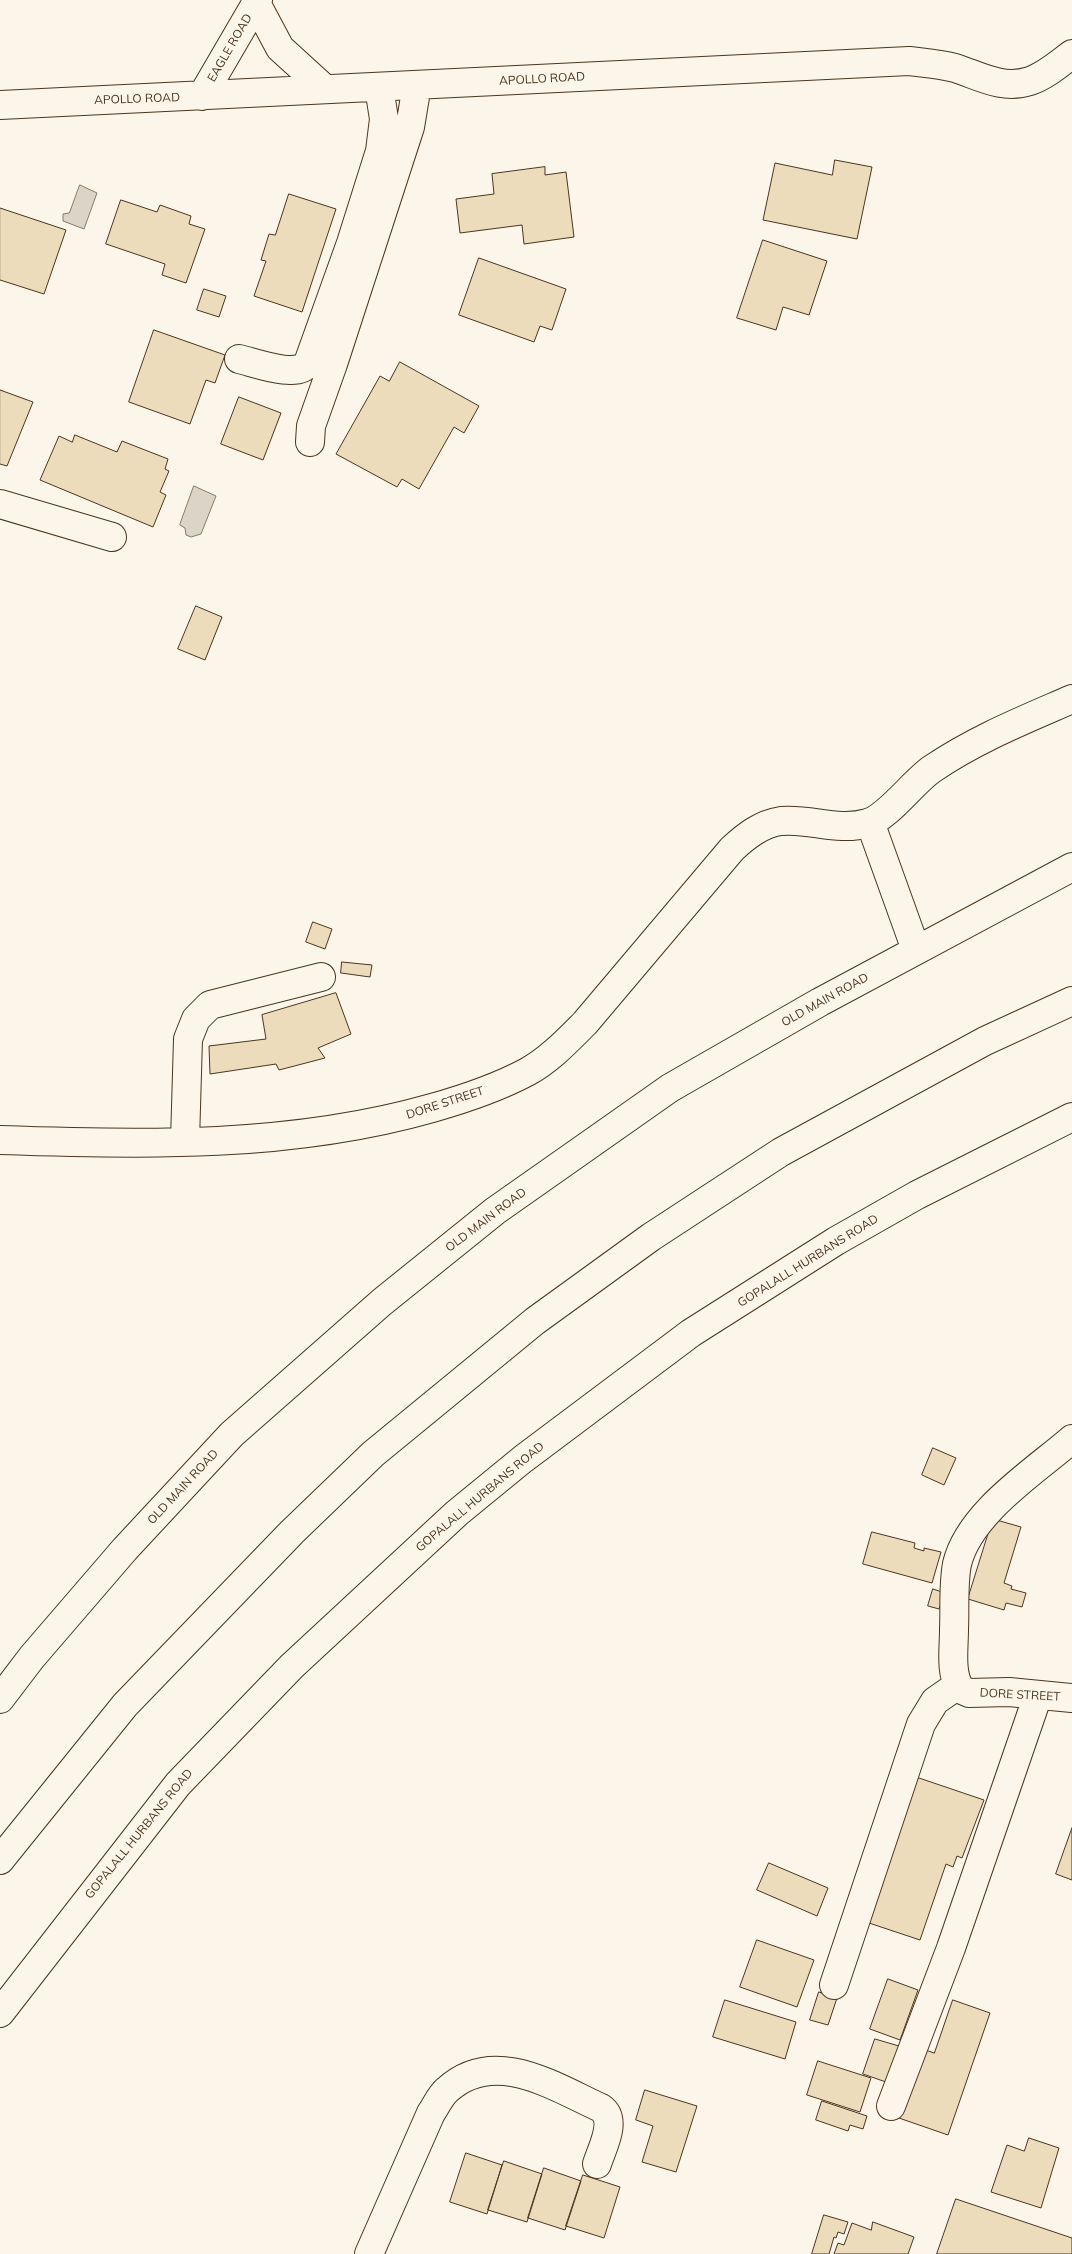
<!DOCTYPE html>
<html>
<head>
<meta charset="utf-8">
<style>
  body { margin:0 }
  canvas { display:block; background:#fbf6e9 }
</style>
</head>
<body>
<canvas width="1072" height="2254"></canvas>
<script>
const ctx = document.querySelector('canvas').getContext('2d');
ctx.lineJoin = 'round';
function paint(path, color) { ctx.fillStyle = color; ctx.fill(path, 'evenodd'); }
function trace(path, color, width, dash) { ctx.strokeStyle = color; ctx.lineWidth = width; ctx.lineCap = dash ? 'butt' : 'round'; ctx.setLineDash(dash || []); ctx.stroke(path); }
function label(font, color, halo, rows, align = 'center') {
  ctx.font = font + ' Mulish,sans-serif'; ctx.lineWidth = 4; ctx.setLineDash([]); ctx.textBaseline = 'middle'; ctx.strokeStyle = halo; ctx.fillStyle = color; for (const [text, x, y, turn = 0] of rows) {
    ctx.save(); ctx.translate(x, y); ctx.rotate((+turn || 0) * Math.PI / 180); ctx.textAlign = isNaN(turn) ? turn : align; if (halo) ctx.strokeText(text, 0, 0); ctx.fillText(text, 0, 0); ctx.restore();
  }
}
const water = new Path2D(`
  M80,185L97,193L84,229L63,221V214L69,213Z
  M194,486L216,496L201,534L191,537L186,535L185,528L180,525Z`);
const building = new Path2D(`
  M835,160L872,167L857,239L763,220L775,163L832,175Z
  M545,167V175L566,172L574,237L524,244L522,225L460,233L456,199L494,194L492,174Z
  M289,194L336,209L302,312L254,296L266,261L261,260L269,234L275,235Z
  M121,200L157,212L160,205L191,216L189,224L205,229L186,283L162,275L165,264L106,244Z
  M0,208L66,230L44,294L0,280Z
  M763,240L827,261L809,315L783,307L776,330L737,318Z
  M479,258L566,289L552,330L540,326L534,342L459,315Z
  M204,289L226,296L219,317L197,310Z
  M154,330L225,355L215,383L206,380L190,424L129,402Z
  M400,362L479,406L464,433L454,427L419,489L402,479L397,487L336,454L380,376L389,381Z
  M0,390L33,402L7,466L0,464Z
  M239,397L281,413L263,460L221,444Z
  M75,435L117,452L122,441L168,459L165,469L169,471L160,492L166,495L153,527L40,480L59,436L72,442Z
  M196,606L222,617L205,660L178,649Z
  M313,922L332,929L325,949L306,942Z
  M342,962L372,965L370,977L341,973Z
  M336,993L351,1034L318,1048L325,1058L279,1070L276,1064L210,1074L209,1046L266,1039L262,1015Z
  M933,1448L956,1458L944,1485L922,1475Z
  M993,1519L1021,1527L1004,1583L1012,1586L1011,1589L1026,1593L1022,1607L1006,1603L1004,1610L968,1599Z
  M872,1532L915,1543L914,1548L924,1551V1548L941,1552L932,1583L863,1564Z
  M933,1589L945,1593L939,1609L928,1606Z
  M916,1777L984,1800L962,1858L957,1856L953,1867L946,1864L920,1940L866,1922Z
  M1072,1828V1880L1056,1874Z
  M769,1863L828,1888L817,1916L757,1890Z
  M757,1940L814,1960L797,2007L740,1987Z
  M888,1979L918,1990L900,2040L870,2029Z
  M819,1992L837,1998L828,2025L810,2020Z
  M725,2000L796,2022L785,2059L713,2037Z
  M953,2000L990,2013L948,2135L896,2117L920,2048L934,2053Z
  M875,2039L899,2046L886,2082L863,2074Z
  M818,2061L871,2078L860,2112L807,2095Z
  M645,2090L697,2106L676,2172L642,2162L653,2126L636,2120Z
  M822,2101L867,2116L863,2129L850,2125L848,2131L816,2120Z
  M1029,2138L1059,2148L1041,2208L991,2192L1007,2145L1024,2151Z
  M466,2153L502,2165L487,2214L450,2202Z
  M504,2161L542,2174L527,2222L488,2210Z
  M544,2168L581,2181L565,2230L528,2218Z
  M583,2175L620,2187L604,2238L566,2226Z
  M956,2199L1072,2238V2254H937Z
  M824,2215L848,2222L844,2234L838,2232L836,2238L834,2237L829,2254H812Z
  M873,2222L914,2237L908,2254H834L838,2243L844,2245L852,2223L871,2230Z`);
const minor = new Path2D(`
  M256,3L280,48L325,89
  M202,96L258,0
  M0,105L909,61C925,63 940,64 955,68C980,76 1002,90 1030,81C1045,76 1059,64 1072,54
  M239,359C256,363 298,379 308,363L351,243L380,151L384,119L379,87
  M310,442L311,426L333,364L410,127L417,85
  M0,504L112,537
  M870,822L916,950
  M0,1140C144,1145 292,1148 432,1108C464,1099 497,1088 527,1072C549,1060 567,1041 585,1023L732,849C746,836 761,824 781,821C811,818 837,832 868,823C888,817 914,781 932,769C976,739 1024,720 1072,699
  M185,1141L188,1039L196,1019L210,1005L321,977
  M1072,1439C1034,1472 969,1513 957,1564C953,1585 955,1608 954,1629C954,1649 950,1672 960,1689L969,1693L1009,1692L1072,1698
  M0,1699L32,1657L125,1549L232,1434L382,1302L495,1211L670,1088L820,1002L1072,867
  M834,1985L921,1724L935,1701L958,1685
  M891,2106L951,1948L1038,1695
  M369,2254L431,2113C436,2106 440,2096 447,2090C494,2047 553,2086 601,2108C618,2120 602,2148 597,2164`);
const major = new Path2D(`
  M0,1860L125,1705L292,1532L373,1454L535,1321L651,1237L781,1152L985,1041L1072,1001
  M0,2013L178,1784L292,1666L457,1513L523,1459L691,1333L836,1241L917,1195L1072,1117`);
const streetNames = [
  ["EAGLE ROAD",230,48,-60],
  ["APOLLO ROAD",542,79,-3],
  ["APOLLO ROAD",137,99,-2],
  ["OLD MAIN ROAD",825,1000,-29],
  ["DORE STREET",445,1103,-18],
  ["OLD MAIN ROAD",486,1220,-37],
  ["GOPALALL HURBANS ROAD",808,1261,-32],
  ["OLD MAIN ROAD",183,1487,-47],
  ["GOPALALL HURBANS ROAD",480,1497,-40],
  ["DORE STREET",1020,1695,3],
  ["GOPALALL HURBANS ROAD",139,1834,-51]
];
paint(water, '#dcd4c6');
trace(water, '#887966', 1);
paint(building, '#ecdcbc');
trace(building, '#4a3520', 1);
trace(minor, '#4a3520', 30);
trace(major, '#4a3520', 30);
trace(minor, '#fbf6e9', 28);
trace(major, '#fbf6e9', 28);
label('12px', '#4a3520', '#fbf6e9', streetNames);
</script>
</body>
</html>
